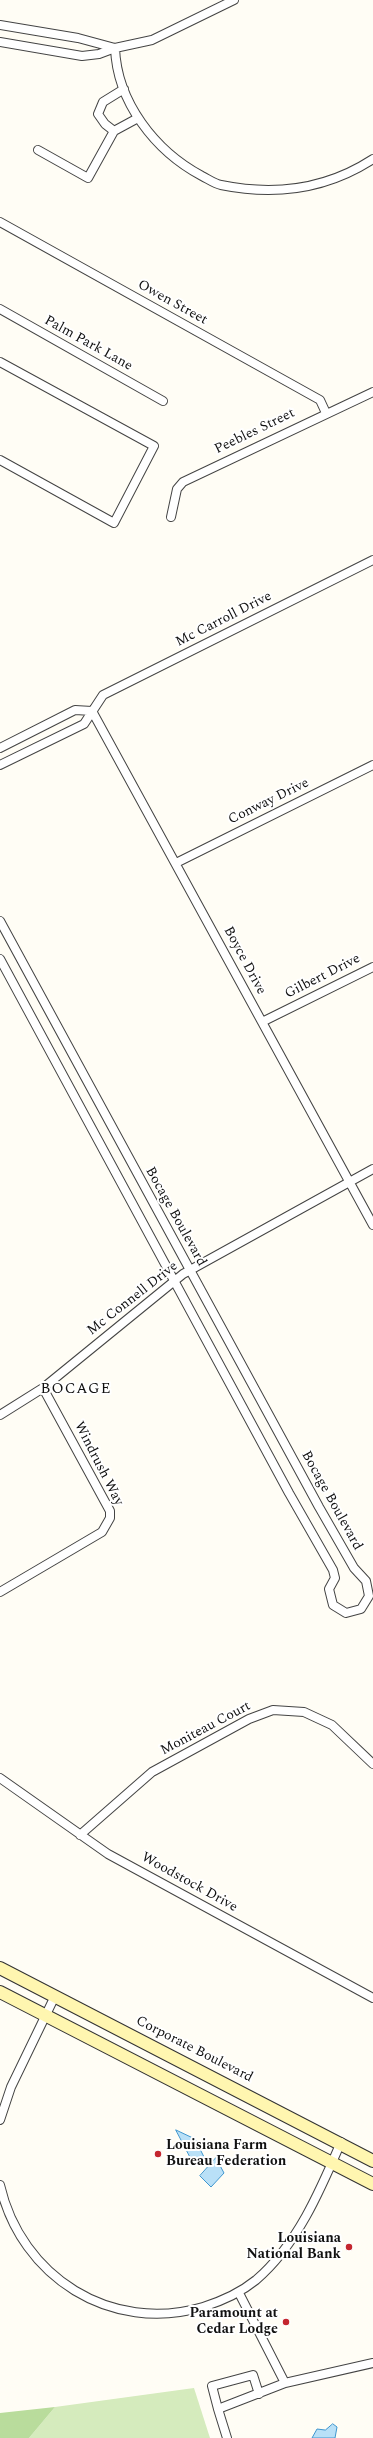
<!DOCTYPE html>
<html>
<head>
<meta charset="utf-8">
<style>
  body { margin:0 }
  canvas { display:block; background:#fffdf5 }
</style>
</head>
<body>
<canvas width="373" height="2438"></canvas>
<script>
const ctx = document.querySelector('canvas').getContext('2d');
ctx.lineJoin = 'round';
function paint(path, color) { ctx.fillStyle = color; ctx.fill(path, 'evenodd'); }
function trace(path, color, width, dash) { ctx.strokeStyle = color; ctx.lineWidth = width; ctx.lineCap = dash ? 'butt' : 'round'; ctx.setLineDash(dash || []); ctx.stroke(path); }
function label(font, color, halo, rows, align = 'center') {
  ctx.font = font + ' Spectral,serif'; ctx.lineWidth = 4; ctx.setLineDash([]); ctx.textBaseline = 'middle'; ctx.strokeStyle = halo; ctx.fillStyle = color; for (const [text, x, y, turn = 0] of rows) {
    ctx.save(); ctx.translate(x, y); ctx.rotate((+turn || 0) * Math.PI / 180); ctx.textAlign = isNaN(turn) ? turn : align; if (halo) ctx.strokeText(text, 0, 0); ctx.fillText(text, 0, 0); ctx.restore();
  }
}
const green = new Path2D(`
  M194,2388L210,2438H29L55,2407Z`);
const forest = new Path2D(`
  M55,2407L29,2438H0V2413Z`);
const water = new Path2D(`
  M176,2130L195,2139L204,2157L195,2166Z
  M216,2158L224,2173L211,2187L200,2176Z
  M333,2424L337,2427L335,2438H312L317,2429L325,2430Z`);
const street = new Path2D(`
  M0,25L78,38L115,48
  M0,42L82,56L99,54L115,48L152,40L234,0
  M115,48C117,102 155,151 202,176C208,179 215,184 221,185C275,196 327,189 373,159
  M114,131L105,124L98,114L103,102L124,89
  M38,150L88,178L114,131L138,118
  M0,222L320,400L326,413
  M0,309L163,401
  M0,362L154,446L114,523L0,460
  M171,517L177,489L183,482L373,392
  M92,711L373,1225
  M0,748L75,710L92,711
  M0,765L84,724L103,695L373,560
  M176,863L373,765
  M0,921L319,1507L354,1568L366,1581L369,1596L361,1609L346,1613L333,1605L329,1589L335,1578L333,1570L289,1493L0,959
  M262,1022L373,967
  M0,1415L43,1388L183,1274L373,1169
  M0,1592L102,1532L110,1518V1511L43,1388
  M0,1778L108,1854L373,1998
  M80,1835L152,1772L249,1719L273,1710L304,1712L332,1725L373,1764
  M0,2120L11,2087L55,1996
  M0,2185C21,2277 111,2334 203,2307C222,2301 240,2293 256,2280C297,2245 320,2191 341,2142
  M239,2293L285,2383L373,2363
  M218,2409L212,2386L253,2375L259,2394
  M227,2438L218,2409L285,2383`);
const secondary = new Path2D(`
  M0,1968L373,2161
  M0,1992L373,2184`);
const markers = [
  [158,2154,4,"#c4262e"],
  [349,2247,4,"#c4262e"],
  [286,2322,4,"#c4262e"]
];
const streetNames = [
  ["Owen Street",172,303,29],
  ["Palm Park Lane",88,344,29],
  ["Peebles Street",255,432,-26],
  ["Mc Carroll Drive",224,620,-27],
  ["Conway Drive",269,802,-26],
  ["Boyce Drive",244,961,62],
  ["Gilbert Drive",323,977,-27],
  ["Bocage Boulevard",175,1217,61],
  ["Mc Connell Drive",133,1299,-38],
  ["Windrush Way",98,1464,63],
  ["Bocage Boulevard",331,1501,61],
  ["Moniteau Court",206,1729,-28],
  ["Woodstock Drive",189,1883,29],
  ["Corporate Boulevard",194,2050,27]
];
const poiNames = [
  ["Louisiana Farm",166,2146,"left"],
  ["Bureau Federation",166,2162,"left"],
  ["Louisiana",341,2239],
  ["National Bank",341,2255],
  ["Paramount at",278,2314],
  ["Cedar Lodge",278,2330]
];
const neighbourhoodNames = [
  ["BOCAGE",76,1390]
];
paint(green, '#d5ebbd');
paint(forest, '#b9dc9c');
paint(water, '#b9e0f7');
trace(water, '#3f96cf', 1);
trace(street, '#444', 10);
trace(secondary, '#333', 14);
trace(street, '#fff', 8);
trace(secondary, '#fff6b0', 12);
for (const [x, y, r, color] of markers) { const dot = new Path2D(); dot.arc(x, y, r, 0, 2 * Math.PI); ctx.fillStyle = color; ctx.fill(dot); trace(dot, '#fff', 1.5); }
label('14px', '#111', '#fff', streetNames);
label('bold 14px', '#111', '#fff', poiNames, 'right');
ctx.letterSpacing = '1px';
label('15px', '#111', '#fff', neighbourhoodNames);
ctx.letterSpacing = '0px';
</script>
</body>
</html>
